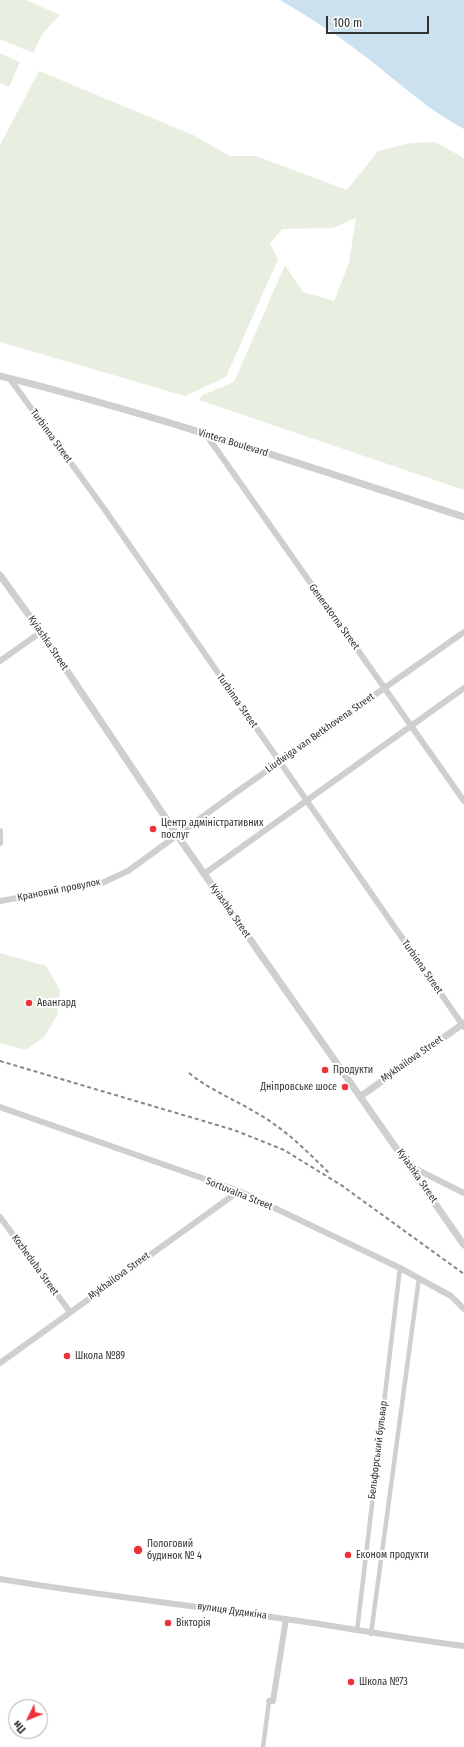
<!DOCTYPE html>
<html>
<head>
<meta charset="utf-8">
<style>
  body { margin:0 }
  #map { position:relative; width:464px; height:1747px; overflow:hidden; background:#fff; font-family:"Fira Sans Condensed",sans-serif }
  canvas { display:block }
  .north { position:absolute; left:8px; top:1699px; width:40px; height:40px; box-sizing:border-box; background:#fff; border:1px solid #adadad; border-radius:50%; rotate:227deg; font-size:11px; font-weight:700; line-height:16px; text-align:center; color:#323232 }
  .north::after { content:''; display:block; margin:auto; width:14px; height:18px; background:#ec313b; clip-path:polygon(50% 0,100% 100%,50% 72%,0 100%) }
  .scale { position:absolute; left:326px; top:16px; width:103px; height:18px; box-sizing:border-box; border:2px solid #323232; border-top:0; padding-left:5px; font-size:12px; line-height:14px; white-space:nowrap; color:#323232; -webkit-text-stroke:3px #fff; paint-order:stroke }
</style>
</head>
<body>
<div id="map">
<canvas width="464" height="1747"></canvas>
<div class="north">Пн</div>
<div class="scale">100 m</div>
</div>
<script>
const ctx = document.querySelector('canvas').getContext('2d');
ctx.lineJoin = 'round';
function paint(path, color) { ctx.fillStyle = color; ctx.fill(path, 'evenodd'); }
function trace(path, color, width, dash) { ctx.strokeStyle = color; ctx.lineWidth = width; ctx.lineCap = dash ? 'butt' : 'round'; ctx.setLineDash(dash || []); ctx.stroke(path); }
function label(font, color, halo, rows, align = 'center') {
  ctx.font = font + ' "Fira Sans Condensed",sans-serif'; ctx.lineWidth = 4; ctx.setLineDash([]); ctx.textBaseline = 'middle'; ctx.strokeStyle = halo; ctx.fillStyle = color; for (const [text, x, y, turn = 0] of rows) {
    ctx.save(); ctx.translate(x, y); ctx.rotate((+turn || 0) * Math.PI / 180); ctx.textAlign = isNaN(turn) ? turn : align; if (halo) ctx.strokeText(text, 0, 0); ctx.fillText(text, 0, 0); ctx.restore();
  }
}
const green = new Path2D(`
  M0,0H26L60,15L43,33L33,53L0,39Z
  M0,53L20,62L9,87L0,83Z
  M39,71L193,135L230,156H256L347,190L378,151L410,143L435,142L462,157L464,159V490L199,400L203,395L234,382L285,265L303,292L334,301L349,263L356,218L333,228L282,229L270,244L278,259L226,377L185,396L0,342V145Z
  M0,953L46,966L60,990L57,1016L44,1037L26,1050L0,1043Z`);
const water = new Path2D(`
  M280,0H464V129C428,110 398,82 366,57C337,35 311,18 280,0Z`);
const pedestrian = new Path2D(`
  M357,1631L400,1268
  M371,1634L419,1278
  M263,1747L269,1701`);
const minor = new Path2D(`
  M10,379L105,510L464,1027
  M205,433L464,801
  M0,661L41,632
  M0,831V843
  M204,874L464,688
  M0,901L102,883L128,871L231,796L464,632
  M0,1107L239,1191L400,1268L451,1296L464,1309
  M410,1166L464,1193
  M0,1217L70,1312
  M0,1363L239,1191
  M0,1579C95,1595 190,1605 285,1619C345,1627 404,1639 464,1646
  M269,1701H273L286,1619`);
const tertiary = new Path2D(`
  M0,376C157,415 310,467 464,517
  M0,575L41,632L177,835L464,1245
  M361,1096L464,1023`);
const rail = new Path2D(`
  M0,1061L234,1130L284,1150L341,1185L464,1274
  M189,1073C211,1091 236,1100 260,1115C286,1130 308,1152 330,1174`);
const markers = [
  [153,829,4,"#ec313b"],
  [29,1003,4,"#ec313b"],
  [325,1070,4,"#ec313b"],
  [345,1087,4,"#ec313b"],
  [67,1356,4,"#ec313b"],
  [138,1550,5,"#ec313b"],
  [348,1555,4,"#ec313b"],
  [168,1623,4,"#ec313b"],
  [351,1682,4,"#ec313b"]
];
const streetNames = [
  ["Turbinna Street",51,436,54],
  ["Vintera Boulevard",233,443,17],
  ["Generatorna Street",334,617,54],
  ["Kyiashka Street",48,643,56],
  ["Turbinna Street",237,701,55],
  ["Liudwiga van Betkhovena Street",320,733,-35],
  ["Крановий провулок",59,890,-11],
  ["Kyiashka Street",230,911,55],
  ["Turbinna Street",422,967,55],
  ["Mykhailova Street",412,1059,-35],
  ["Kyiashka Street",417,1176,55],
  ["Sortuvalna Street",239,1194,22],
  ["Kozheduba Street",35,1265,54],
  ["Mykhailova Street",119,1276,-36],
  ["Бельфорський бульвар",378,1450,-83],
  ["вулиця Дудикіна",232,1611,8]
];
const poiNames = [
  ["Центр адміністративних",161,823],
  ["послуг",161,835],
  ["Авангард",37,1003],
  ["Продукти",333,1070],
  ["Дніпровське шосе",337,1087,"right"],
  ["Школа №89",75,1356],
  ["Пологовий",147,1544],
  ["будинок № 4",147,1556],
  ["Економ продукти",356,1555],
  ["Вікторія",176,1623],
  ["Школа №73",359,1682]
];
paint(green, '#e8efe0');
paint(water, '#cce1ef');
trace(pedestrian, '#cfcfcf', 4.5);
trace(minor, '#cfcfcf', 6);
trace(tertiary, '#cfcfcf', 7);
trace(rail, '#878787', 2, [4, 3]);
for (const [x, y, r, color] of markers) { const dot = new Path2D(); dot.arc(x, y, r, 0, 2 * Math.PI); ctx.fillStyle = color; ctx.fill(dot); trace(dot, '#fff', 1.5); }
label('10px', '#323232', '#fff', streetNames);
label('10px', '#323232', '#fff', poiNames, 'left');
</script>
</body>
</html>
